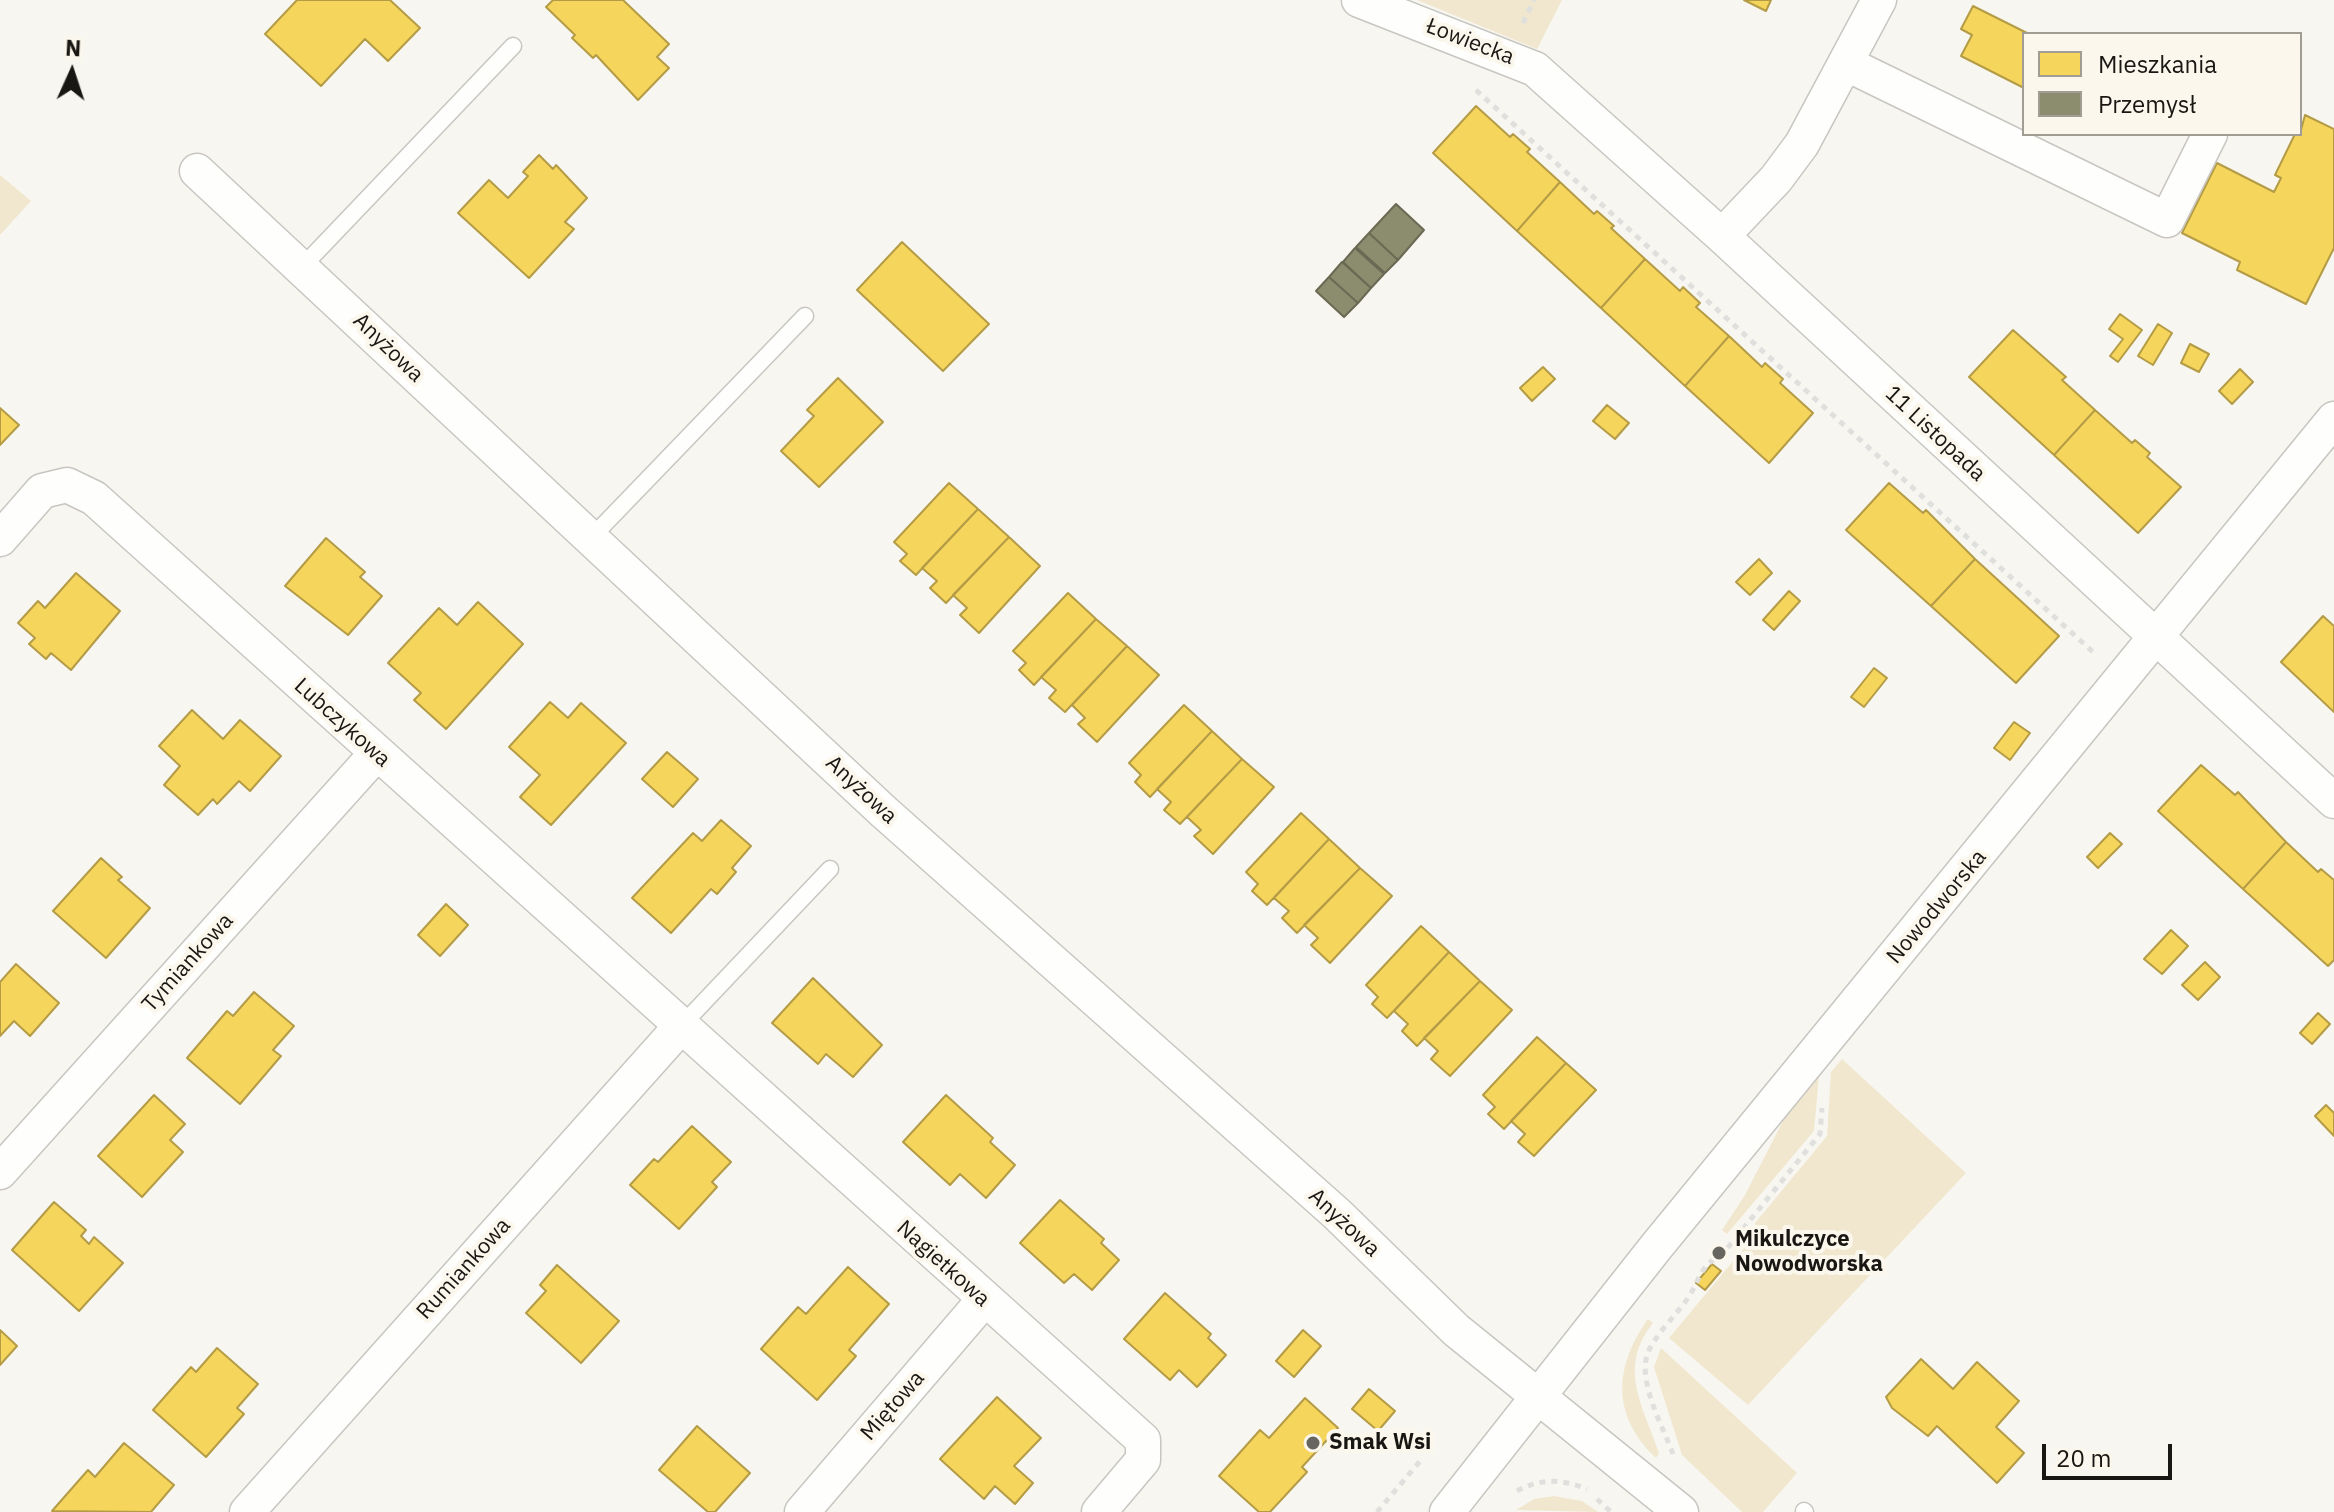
<!DOCTYPE html>
<html>
<head>
<meta charset="utf-8">
<style>
  body { margin:0 }
  #map { position:relative; width:2334px; height:1512px; overflow:hidden; background:#f8f6f0; font-family:"IBM Plex Sans",sans-serif }
  canvas { display:block }
  .legend { position:absolute; left:2022px; top:32px; width:280px; height:104px; box-sizing:border-box; background:#fbf7ec; border:2px solid #a19d95; margin:0; padding:10px 14px; list-style:none; font-size:24px; color:#191713 }
  .legend li { display:flex; align-items:center; gap:16px; height:40px }
  .legend b { width:40px; border:2px solid #a19d95 }
  .north { position:absolute; left:32px; top:32px; width:80px; height:80px; -webkit-text-stroke:6px #fbf7ec; paint-order:stroke; rotate:3deg; font-size:22px; font-weight:700; line-height:32px; text-align:center; color:#191713 }
  .north::after { content:''; display:block; margin:auto; width:28px; height:36px; background:#191713; clip-path:polygon(50% 0,100% 100%,50% 72%,0 100%) }
  .scale { position:absolute; left:2042px; top:1444px; width:130px; height:36px; box-sizing:border-box; border:4px solid #191713; border-top:0; padding-left:10px; font-size:24px; line-height:28px; white-space:nowrap; color:#191713; -webkit-text-stroke:6px #fbf7ec; paint-order:stroke }
</style>
</head>
<body>
<div id="map">
<canvas width="2334" height="1512"></canvas>
<ul class="legend">
<li><b style="height:22px;background:#f6d55c"></b>Mieszkania</li>
<li><b style="height:22px;background:#8c8c6e"></b>Przemysł</li>
</ul>
<div class="north">N</div>
<div class="scale">20 m</div>
</div>
<script>
const ctx = document.querySelector('canvas').getContext('2d');
ctx.lineJoin = 'round';
function paint(path, color) { ctx.fillStyle = color; ctx.fill(path, 'evenodd'); }
function trace(path, color, width, dash) { ctx.strokeStyle = color; ctx.lineWidth = width; ctx.lineCap = dash ? 'butt' : 'round'; ctx.setLineDash(dash || []); ctx.stroke(path); }
function label(font, color, halo, rows, align = 'center') {
  ctx.font = font + ' "IBM Plex Sans",sans-serif'; ctx.lineWidth = 8; ctx.setLineDash([]); ctx.textBaseline = 'middle'; ctx.strokeStyle = halo; ctx.fillStyle = color; for (const [text, x, y, turn = 0] of rows) {
    ctx.save(); ctx.translate(x, y); ctx.rotate((+turn || 0) * Math.PI / 180); ctx.textAlign = isNaN(turn) ? turn : align; if (halo) ctx.strokeText(text, 0, 0); ctx.fillText(text, 0, 0); ctx.restore();
  }
}
const green = new Path2D(`
  M1417,0H1562L1537,49Z
  M0,175L31,201L0,235Z
  M1842,1059L1966,1173L1748,1405L1669,1338L1754,1236L1755,1223L1827,1136L1831,1072Z
  M1819,1076L1814,1131L1727,1234L1722,1230L1745,1195L1784,1119Z
  M1648,1319L1653,1323C1617,1368 1643,1405 1659,1453L1656,1458C1611,1415 1614,1367 1648,1319Z
  M1661,1348L1797,1473L1763,1512H1742L1682,1455L1654,1367Z
  M1554,1496L1582,1501L1598,1512L1516,1510L1534,1499Z`);
const homes = new Path2D(`
  M297,0H390L420,28L388,61L365,39L321,86L265,34Z
  M553,0H623L669,44L657,57L669,68L638,100L596,55L593,58L572,38L575,35L546,7Z
  M1744,0H1771L1766,11Z
  M1973,6L2029,34H2024V88L1961,56L1972,35L1961,29Z
  M1476,106L1510,137L1513,134L1530,149L1527,152L1560,182L1517,231L1433,153Z
  M2305,115L2334,129V248L2306,304L2237,270L2240,262L2182,233L2217,163L2274,192L2281,178L2275,175L2295,134H2300Z
  M539,155L553,169L556,165L587,198L565,222L574,229L529,278L458,213L489,180L508,198L528,176L523,172Z
  M1560,182L1594,214L1597,211L1614,226L1611,228L1645,259L1601,308L1517,231Z
  M902,242L989,324L943,371L857,290Z
  M1645,259L1680,291L1683,287L1700,303L1696,307L1729,336L1685,386L1601,308Z
  M2120,314L2142,330L2118,362L2110,356L2123,339L2109,329Z
  M2158,324L2172,333L2153,365L2138,356Z
  M2013,330L2066,377L2062,380L2095,410L2054,455L1969,377Z
  M1729,336L1762,367L1765,363L1783,379L1780,383L1813,413L1769,463L1685,386Z
  M2190,344L2209,354L2199,372L2181,363Z
  M1543,367L1555,379L1532,401L1520,388Z
  M2240,369L2253,382L2232,404L2219,391Z
  M838,378L883,422L819,487L781,451L814,416L807,410Z
  M1607,405L1629,423L1615,439L1593,421Z
  M0,408L19,425L0,445Z
  M2095,410L2132,443L2135,440L2150,453L2147,457L2181,487L2138,533L2054,455Z
  M949,483L978,509L916,575L900,561L907,554L894,542Z
  M1889,483L1923,513L1926,510L1975,559L1931,606L1846,530Z
  M978,509L1009,537L946,603L930,588L937,581L922,568Z
  M1009,537L1040,566L979,633L960,615L967,608L953,595Z
  M326,538L365,572L360,577L382,596L348,635L285,586Z
  M1759,559L1772,573L1750,595L1736,582Z
  M1975,559L2059,636L2016,683L1931,606Z
  M76,573L120,611L71,670L51,653L46,659L29,644L35,638L18,623L38,601L45,608Z
  M1789,591L1800,601L1774,630L1763,620Z
  M1068,593L1096,619L1034,685L1019,670L1026,663L1013,651Z
  M478,602L523,644L446,729L414,700L421,693L388,663L439,608L457,625Z
  M2323,616L2334,626V712L2281,662Z
  M1096,619L1127,646L1065,712L1049,698L1056,690L1041,677Z
  M1127,646L1159,675L1097,742L1078,724L1085,718L1072,705Z
  M1874,668L1887,678L1864,707L1851,697Z
  M550,702L568,718L581,703L626,743L551,825L520,797L540,775L509,747Z
  M1184,705L1212,731L1150,797L1135,782L1141,775L1129,763Z
  M192,710L223,739L240,720L281,756L250,791L239,781L217,804L213,799L198,815L164,785L180,766L159,746Z
  M2014,722L2030,733L2010,760L1994,748Z
  M1212,731L1242,759L1180,824L1164,810L1171,802L1157,789Z
  M667,752L698,779L673,807L642,779Z
  M1242,759L1274,787L1213,854L1194,836L1201,830L1187,817Z
  M2201,765L2235,795L2238,792L2286,842L2243,889L2158,811Z
  M1301,813L1329,839L1267,905L1252,891L1258,884L1246,872Z
  M721,820L751,846L732,868L736,872L717,894L711,889L671,933L632,898L693,833L702,841Z
  M2110,833L2122,844L2098,868L2087,857Z
  M1329,839L1360,868L1297,933L1282,918L1289,911L1274,898Z
  M2286,842L2318,872L2321,869L2334,880V960L2328,966L2243,889Z
  M101,858L122,877L118,880L150,908L106,958L53,911Z
  M1360,868L1392,896L1330,963L1311,945L1318,938L1304,925Z
  M446,904L468,925L440,956L418,935Z
  M1421,926L1449,952L1387,1018L1372,1004L1378,997L1366,985Z
  M2171,930L2188,946L2162,974L2144,959Z
  M1449,952L1480,981L1417,1046L1402,1031L1408,1024L1394,1011Z
  M2205,962L2220,977L2198,1000L2182,985Z
  M16,964L59,1003L30,1036L14,1021L0,1036V982Z
  M813,978L882,1045L853,1077L826,1054L818,1064L772,1023Z
  M1480,981L1512,1010L1450,1076L1431,1059L1438,1051L1424,1038Z
  M254,992L294,1026L273,1050L281,1056L240,1104L187,1058L227,1011L233,1016Z
  M2318,1013L2330,1024L2312,1044L2300,1033Z
  M1537,1037L1566,1063L1504,1129L1488,1114L1495,1107L1483,1095Z
  M1566,1063L1596,1090L1534,1156L1518,1142L1525,1134L1511,1121Z
  M154,1095L185,1124L170,1140L183,1152L142,1197L98,1156Z
  M946,1095L993,1138L990,1142L1015,1165L986,1198L960,1174L950,1185L903,1142Z
  M2326,1105L2334,1113V1136L2315,1116Z
  M692,1126L731,1162L712,1182L717,1187L679,1229L630,1185L654,1159L658,1162Z
  M1060,1200L1104,1239L1101,1243L1119,1260L1092,1290L1074,1274L1064,1283L1020,1243Z
  M54,1202L86,1230L81,1236L89,1244L94,1237L123,1263L79,1311L12,1250Z
  M1712,1264L1721,1271L1705,1290L1696,1283Z
  M557,1265L619,1321L581,1363L526,1313L546,1291L540,1285Z
  M848,1267L889,1304L849,1350L856,1356L817,1400L761,1349L798,1307L806,1314Z
  M1165,1293L1211,1334L1208,1338L1226,1355L1197,1387L1179,1370L1170,1380L1124,1339Z
  M0,1330L17,1346L0,1365Z
  M1303,1330L1321,1346L1294,1377L1276,1361Z
  M217,1348L258,1384L237,1408L244,1414L206,1457L153,1410L191,1367L196,1372Z
  M1921,1359L1953,1389L1977,1362L2019,1401L1996,1427L2024,1453L1997,1483L1937,1426L1928,1436L1892,1408L1886,1397Z
  M1369,1389L1395,1411L1378,1431L1352,1409Z
  M997,1397L1041,1438L1014,1466L1033,1483L1015,1504L995,1486L984,1499L940,1459Z
  M1305,1398L1338,1428L1302,1467L1307,1472L1270,1512H1259L1219,1476L1260,1430L1269,1438Z
  M697,1426L750,1473L715,1512H708L659,1470Z
  M124,1443L174,1485L151,1512L52,1511L88,1470L95,1477Z`);
const industry = new Path2D(`
  M1396,204L1424,230L1398,260L1369,233Z
  M1369,233L1398,260L1385,273L1356,247Z
  M1355,248L1384,274L1371,288L1343,262Z
  M1342,262L1371,288L1358,303L1329,277Z
  M1329,277L1358,303L1344,317L1316,291Z`);
const path = new Path2D(`
  M1523,23L1534,0
  M1476,90L2093,652
  M1673,1454C1663,1426 1634,1377 1650,1348C1660,1330 1676,1315 1688,1298C1699,1282 1700,1264 1721,1256L1820,1134L1822,1108
  M1517,1491C1541,1478 1562,1479 1587,1489
  M1597,1499L1611,1512
  M1377,1512L1421,1460`);
const service = new Path2D(`
  M303,266L513,46
  M590,539L805,316
  M682,1025L830,869
  M1804,1511L1805,1512`);
const minor = new Path2D(`
  M1359,0L1535,69L1722,236L2334,801
  M1847,64L2167,220L2210,134
  M197,171L884,812L1337,1214L1456,1330L1681,1512
  M1722,236L1776,179L1802,144L1879,0
  M0,539L42,491L67,485L94,498L1143,1440V1460L1099,1512
  M0,1172L376,754
  M247,1512L682,1025
  M802,1512L983,1301
  M1447,1512L1656,1247L2334,419`);
const markers = [
  [1719,1253,8,"#676560"],
  [1313,1443,8,"#676560"]
];
const streetNames = [
  ["Łowiecka",1470,42,21],
  ["Anyżowa",388,348,44],
  ["11 Listopada",1935,434,43],
  ["Lubczykowa",342,723,42],
  ["Anyżowa",861,790,43],
  ["Nowodworska",1937,907,-50],
  ["Tymiankowa",188,963,-48],
  ["Anyżowa",1344,1223,43],
  ["Nagietkowa",943,1264,42],
  ["Rumiankowa",464,1269,-48],
  ["Miętowa",893,1406,-49]
];
const poiNames = [
  ["Mikulczyce",1735,1240],
  ["Nowodworska",1735,1265],
  ["Smak Wsi",1329,1443]
];
paint(green, '#f1e7cf');
paint(homes, '#f6d55c');
trace(homes, '#b49c46', 2);
paint(industry, '#8c8c6e');
trace(industry, '#6a6953', 2);
trace(service, '#c8c6c1', 19);
trace(minor, '#c8c6c1', 37);
trace(path, '#dfdfdd', 5, [6, 6]);
trace(service, '#fefefd', 16);
trace(minor, '#fefefd', 34);
for (const [x, y, r, color] of markers) { const dot = new Path2D(); dot.arc(x, y, r, 0, 2 * Math.PI); ctx.fillStyle = color; ctx.fill(dot); trace(dot, '#fbf7ec', 3); }
label('22px', '#191713', '#fbf7ec', streetNames);
label('bold 22px', '#191713', '#fbf7ec', poiNames, 'left');
</script>
</body>
</html>
